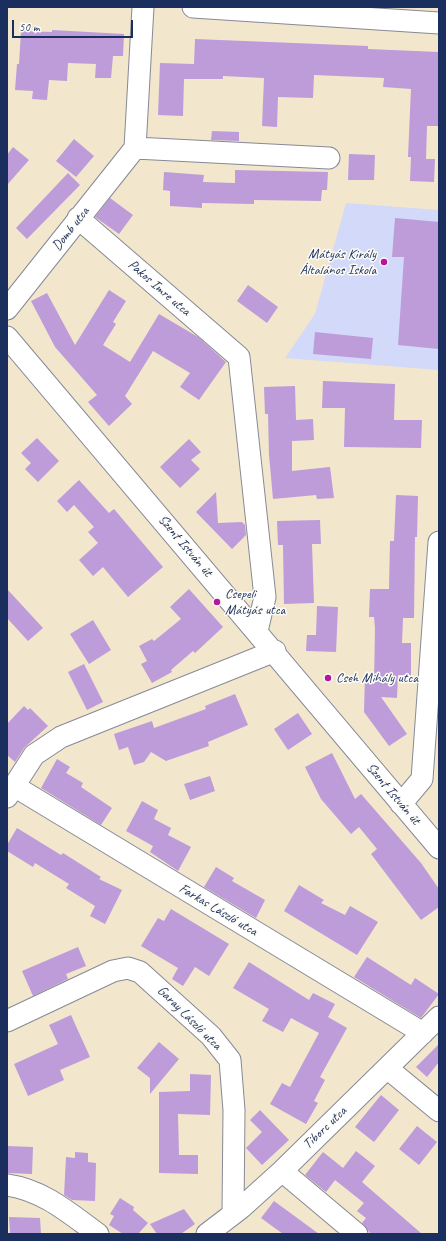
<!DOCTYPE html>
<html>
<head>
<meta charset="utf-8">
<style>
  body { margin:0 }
  #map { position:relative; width:446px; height:1241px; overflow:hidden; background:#f2e6cd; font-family:Caveat,sans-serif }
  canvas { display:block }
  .frame { position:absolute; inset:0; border:8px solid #1b2f5e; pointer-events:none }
  .scale { position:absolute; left:12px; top:20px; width:121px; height:18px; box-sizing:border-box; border:2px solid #1b2f5e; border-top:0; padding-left:5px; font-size:12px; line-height:14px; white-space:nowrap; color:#1b2f5e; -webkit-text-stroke:3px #fdfcf7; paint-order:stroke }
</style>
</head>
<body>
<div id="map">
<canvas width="446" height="1241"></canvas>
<div class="frame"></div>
<div class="scale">50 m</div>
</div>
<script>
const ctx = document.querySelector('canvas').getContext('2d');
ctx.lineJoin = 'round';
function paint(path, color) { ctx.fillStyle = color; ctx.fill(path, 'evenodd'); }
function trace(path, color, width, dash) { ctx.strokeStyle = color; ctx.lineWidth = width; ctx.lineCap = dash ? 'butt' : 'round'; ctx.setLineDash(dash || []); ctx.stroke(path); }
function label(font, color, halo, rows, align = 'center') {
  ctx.font = font + ' Caveat,sans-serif'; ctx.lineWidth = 3; ctx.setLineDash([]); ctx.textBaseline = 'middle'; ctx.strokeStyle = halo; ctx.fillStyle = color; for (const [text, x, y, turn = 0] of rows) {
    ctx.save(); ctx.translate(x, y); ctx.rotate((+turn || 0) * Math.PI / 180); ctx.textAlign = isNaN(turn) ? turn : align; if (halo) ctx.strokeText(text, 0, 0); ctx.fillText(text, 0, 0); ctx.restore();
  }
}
const built = new Path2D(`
  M346,203L439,210V370L285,358L315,314Z`);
const building = new Path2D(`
  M52,30L124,34L123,56H113L111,78H95L96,64L68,63L67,81L49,80L47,100L32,99L33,91L15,90L17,64H19L21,31L52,32Z
  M195,39L368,46V49L439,52V126H427L426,159H435L434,182L410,181L411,157H408L411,89L383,87L384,78L314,75L313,98L278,97L277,127L262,126L264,78L223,76V79H184L183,116L158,115L160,63L194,64Z
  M212,131L239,132V141L211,140Z
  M74,139L94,156L76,177L56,161Z
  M13,147L29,160L7,185V155Z
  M349,154L375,155L374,180H348Z
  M235,170L328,172L327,190H322L321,201L254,200V204L202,203V208L170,206V191L163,190L164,172L204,175L203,182L235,183Z
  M68,173L80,185L27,239L16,228Z
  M110,198L133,215L119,234L95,217Z
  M395,218L439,222V349L398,345L404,257H392Z
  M248,285L278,307L267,323L237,301Z
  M109,290L126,301L113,322L116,324L103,345L130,362L159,314L198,337L226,362L199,400L180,387L190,373L153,351L125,396L132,404L109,426L88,402L97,395L55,347L31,301L47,293L75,345Z
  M315,332L373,338L371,359L313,354Z
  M323,381L395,384L394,420H422L421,448L344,447L345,408H322Z
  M295,386L296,420L313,419L314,440L292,441V471L330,467L334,498L317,499L316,495L273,499L269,455L268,414H265L264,387Z
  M37,438L59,461L38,482L25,469L31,463L21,453Z
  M189,439L201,452L191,460L200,469L180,488L160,467Z
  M79,480L109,513L114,509L163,567L128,597L103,567L93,576L79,560L98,543L88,532L94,527L74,505L67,512L57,501Z
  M216,492L218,523L242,522L245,525L246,535L232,549L196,512Z
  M396,495L418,496L417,537H415L414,618H403L402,643H411V675H398L397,698L381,697L407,734L389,746L364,712L365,675L371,683L374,684L375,628L374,617H369L370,589H389L390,541H394Z
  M320,520L321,544H312L314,603L284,604L283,545H278L277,521Z
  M7,589L43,628L28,641L7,618Z
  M189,589L223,627L195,653L193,651L171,670L172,672L152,683L141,664L147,661L139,646L152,639L154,641L181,619L170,607Z
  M317,606L338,607L336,652L306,651L307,635H316Z
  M93,620L111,650L89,664L70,634Z
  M84,664L103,702L87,710L68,672Z
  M235,694L248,725L208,742L209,746L166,761L151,752L144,762L134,765L128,747L119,750L114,734L152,721L154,728L206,709L205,706Z
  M24,706L28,710L30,708L48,726L24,748L15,762L7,755V724Z
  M298,713L312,734L288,750L274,729Z
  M332,753L355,799L361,794L421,863L439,889V907L421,920L371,854L377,849L359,827L351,834L321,799L305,767Z
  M57,759L70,767L66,773L83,783L81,787L112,808L101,825L41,788Z
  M210,776L215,791L190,800L184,784Z
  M142,801L158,810L154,819L171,828L168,835L191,847L178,871L150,852L153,846L126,831Z
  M17,828L61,855L63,853L101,877L99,879L122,890L105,924L90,916L95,906L66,888L69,884L35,863L33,867L7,851V845Z
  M216,867L234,878L232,881L265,900L256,918L204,887Z
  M299,885L324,900L321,903L345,915L350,906L378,922L357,955L284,911Z
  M171,909L229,944L209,976L195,967L183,986L172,979L178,968L141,946L158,918L164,921Z
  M78,947L86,966L66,974L68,979L33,996L22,971Z
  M367,957L411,985L415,978L439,994L421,1018L354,977Z
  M249,962L309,1000L313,993L335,1004L328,1017L347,1028L320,1077L325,1080L314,1101L318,1103L306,1124L270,1104L282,1083L290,1087L319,1033L291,1018L283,1032L262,1021L269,1009L233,988Z
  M71,1015L90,1057L60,1070L64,1080L28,1096L14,1064L58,1044L49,1025Z
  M159,1042L179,1059L150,1094V1078L137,1068Z
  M439,1044V1062L427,1077L416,1067Z
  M190,1074L211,1075L210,1115L178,1114L179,1155H198V1174L159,1173V1092L190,1091Z
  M381,1095L399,1110L374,1142L355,1127Z
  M260,1110L289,1140L262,1165L246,1148L262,1132L250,1120Z
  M417,1126L437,1142L419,1165L399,1149Z
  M7,1146L33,1147L32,1174L7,1173Z
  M356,1151L375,1166L362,1182L422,1234H371L362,1223L366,1218L357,1211L364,1203L335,1180L326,1192L305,1175L323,1152L343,1168Z
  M75,1152L88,1153V1162L96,1163L95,1201L72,1200L64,1195L66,1157L75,1158Z
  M120,1198L134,1207L133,1210L148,1223L138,1234H123L109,1225L114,1216L110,1214Z
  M274,1201L319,1234H283L261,1218Z
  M184,1209L195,1224L181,1234H157L150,1224Z
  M9,1217L40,1218L41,1234H10Z`);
const minor = new Path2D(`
  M193,7L439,23
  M135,148L143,7
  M78,218L239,357L265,597L257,631
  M7,309L135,148L329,158
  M7,337L439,848
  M14,786L423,1033
  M7,797L34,755L61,737L275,651
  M401,804L422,779L439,542
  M7,1021L113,971L128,968L140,972L211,1036L230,1060L234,1110L233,1214
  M387,1068L439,1111
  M282,1171L357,1234
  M7,1185C43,1190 69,1213 98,1234
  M207,1234L241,1208L282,1171L439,1017`);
const markers = [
  [384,262,4,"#b5179e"],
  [217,602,4,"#b5179e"],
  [328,678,4,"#b5179e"]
];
const streetNames = [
  ["Domb utca",71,229,-52],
  ["Pakos Imre utca",159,288,41],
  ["Szent István út",185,546,50],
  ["Szent István út",393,794,50],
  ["Farkas László utca",218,910,31],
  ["Garay László utca",189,1018,45],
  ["Tiborc utca",325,1128,-44]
];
const poiNames = [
  ["Mátyás Király",376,254,"right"],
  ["Általános Iskola",376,270,"right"],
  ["Csepeli",225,594],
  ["Mátyás utca",225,610],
  ["Cseh Mihály utca",336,678]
];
paint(built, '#d2d9f9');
paint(building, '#bd9cd9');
trace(minor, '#868a96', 23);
trace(minor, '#fff', 21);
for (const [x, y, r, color] of markers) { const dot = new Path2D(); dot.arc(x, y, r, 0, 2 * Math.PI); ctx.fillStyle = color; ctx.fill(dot); trace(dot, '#fdfcf7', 1.5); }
label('14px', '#1b2f5e', '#fdfcf7', streetNames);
label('14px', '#1b2f5e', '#fdfcf7', poiNames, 'left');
</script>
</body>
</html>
